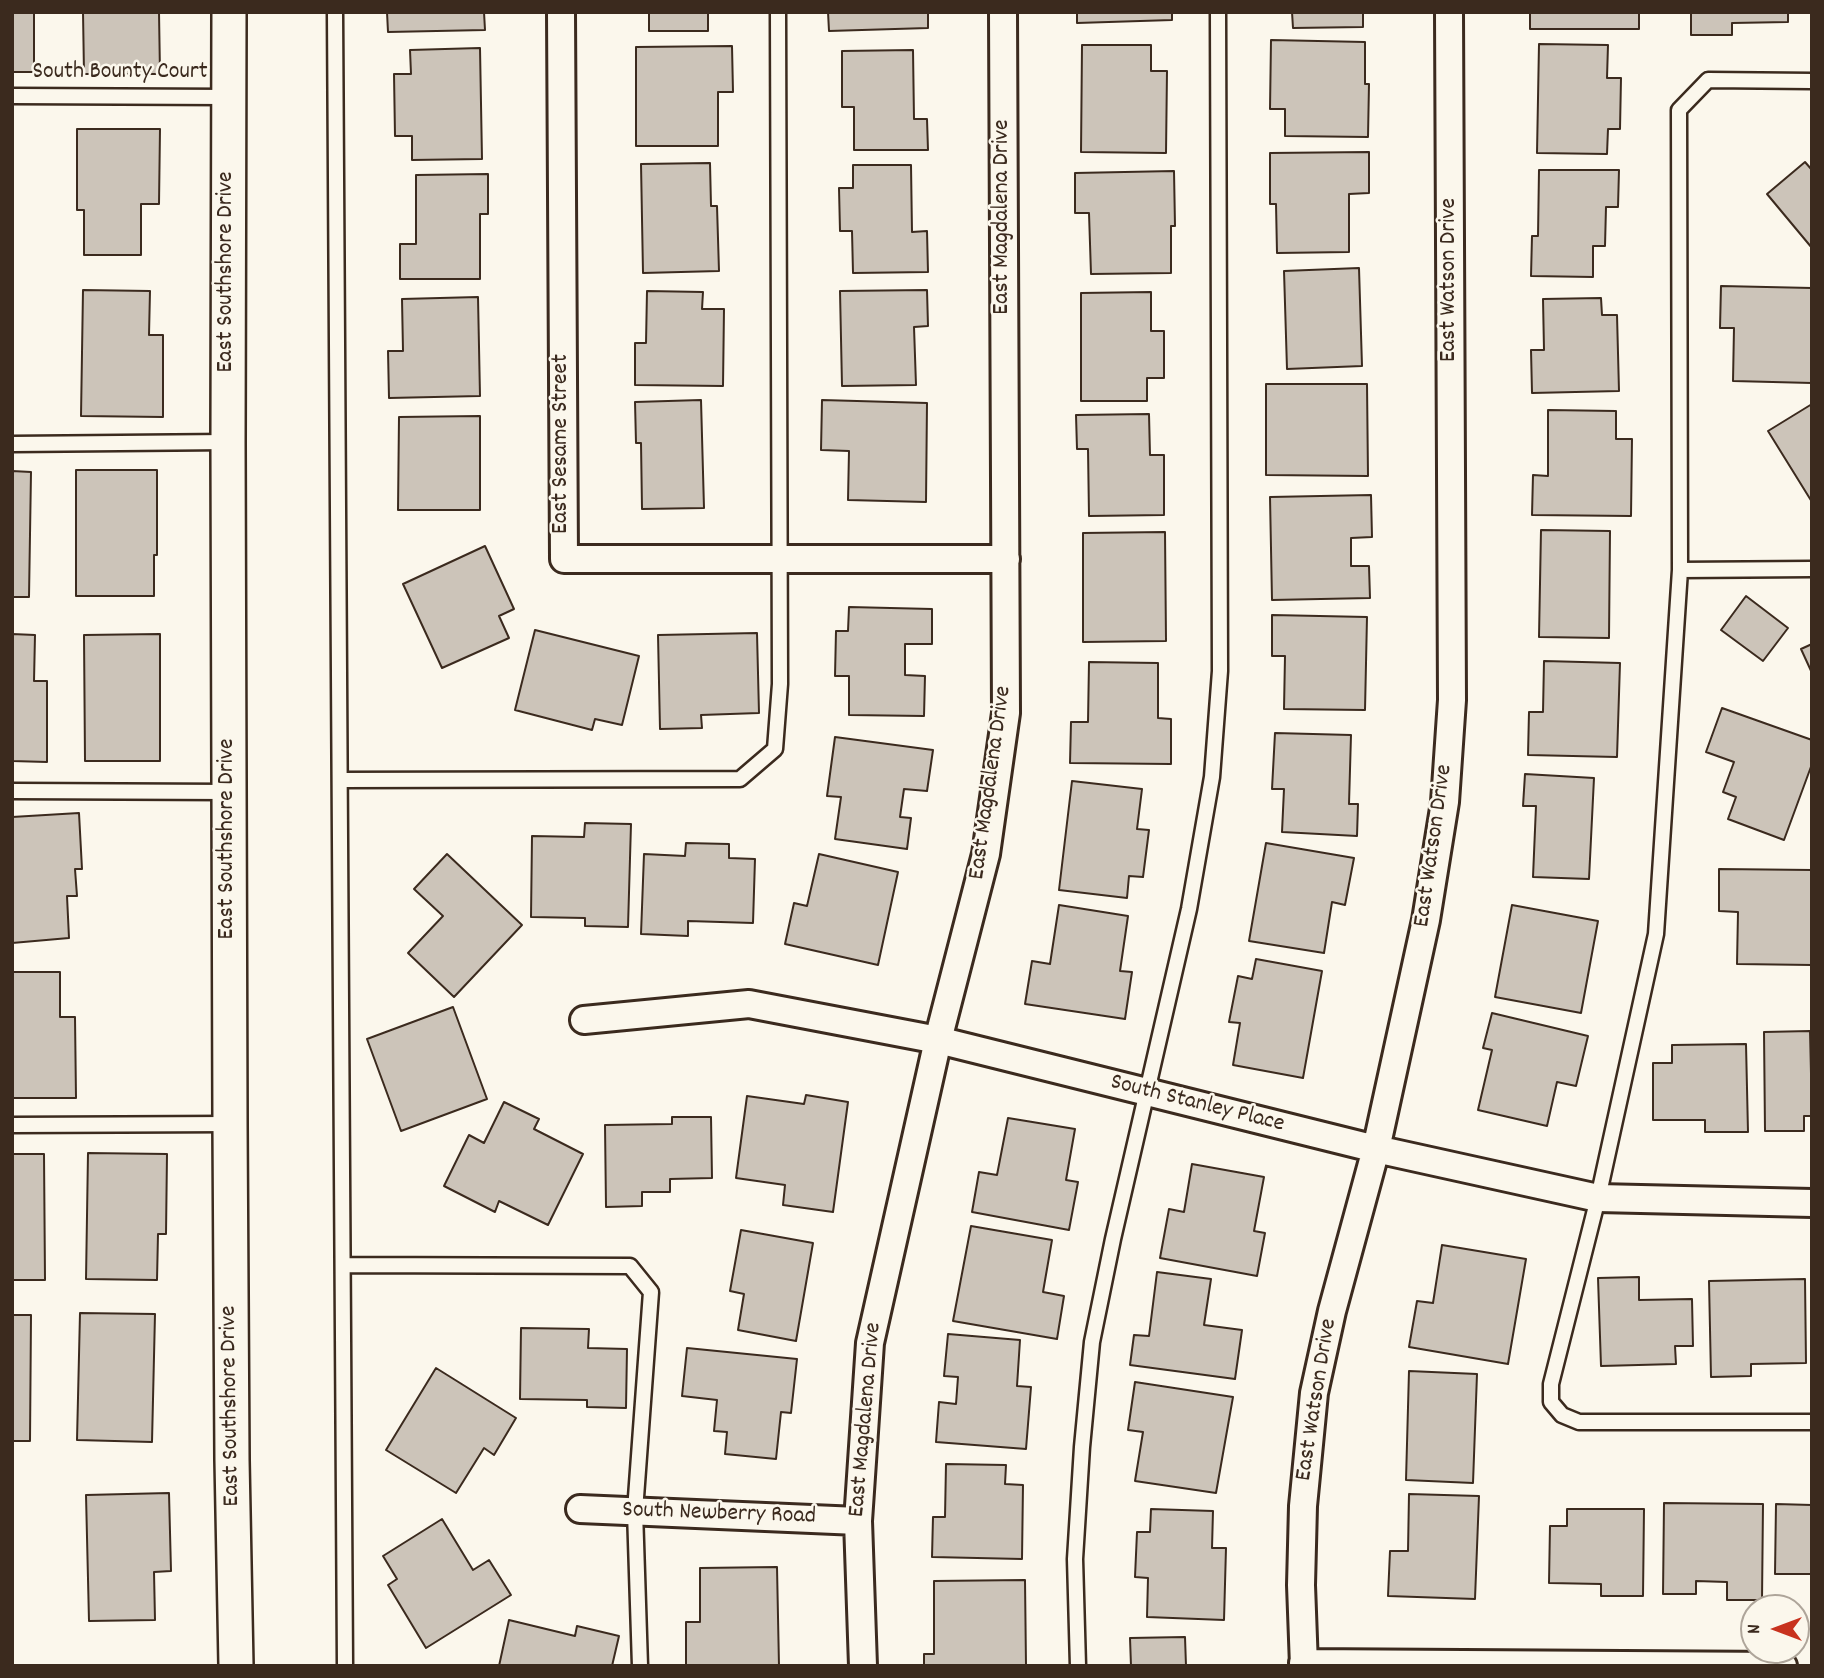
<!DOCTYPE html>
<html>
<head>
<meta charset="utf-8">
<style>
  body { margin:0 }
  #map { position:relative; width:1824px; height:1678px; overflow:hidden; background:#fbf7ec; font-family:Dekko,sans-serif }
  canvas { display:block }
  .frame { position:absolute; inset:0; border:14px solid #3b2a1e; pointer-events:none }
  .north { position:absolute; left:1740px; top:1594px; width:70px; height:70px; box-sizing:border-box; background:#fbf7ec; border:2px solid #aea59a; border-radius:50%; rotate:270deg; font-size:19px; font-weight:700; line-height:28px; text-align:center; color:#3b2a1e }
  .north::after { content:''; display:block; margin:auto; width:24px; height:32px; background:#c8321e; clip-path:polygon(50% 0,100% 100%,50% 72%,0 100%) }
</style>
</head>
<body>
<div id="map">
<canvas width="1824" height="1678"></canvas>
<div class="frame"></div>
<div class="north">N</div>
</div>
<script>
const ctx = document.querySelector('canvas').getContext('2d');
ctx.lineJoin = 'round';
function paint(path, color) { ctx.fillStyle = color; ctx.fill(path, 'evenodd'); }
function trace(path, color, width, dash) { ctx.strokeStyle = color; ctx.lineWidth = width; ctx.lineCap = dash ? 'butt' : 'round'; ctx.setLineDash(dash || []); ctx.stroke(path); }
function label(font, color, halo, rows, align = 'center') {
  ctx.font = font + ' Dekko,sans-serif'; ctx.lineWidth = 5; ctx.setLineDash([]); ctx.textBaseline = 'middle'; ctx.strokeStyle = halo; ctx.fillStyle = color; for (const [text, x, y, turn = 0] of rows) {
    ctx.save(); ctx.translate(x, y); ctx.rotate((+turn || 0) * Math.PI / 180); ctx.textAlign = isNaN(turn) ? turn : align; if (halo) ctx.strokeText(text, 0, 0); ctx.fillText(text, 0, 0); ctx.restore();
  }
}
const building = new Path2D(`
  M12,12H34V72H12Z
  M83,12H159L160,74H84Z
  M387,12H484L485,30L388,32Z
  M649,12H708V31H649Z
  M828,12H928V28L829,31Z
  M1077,12H1172V20L1077,23Z
  M1292,12H1363V27L1293,28Z
  M1530,12H1639V29H1530Z
  M1691,12H1788V22L1732,23V35H1691Z
  M1271,40L1365,42V84H1369L1368,137L1285,136V109H1270Z
  M1539,44L1608,45L1607,78H1621L1620,129H1608L1607,154L1537,153Z
  M1082,45H1151V71H1167L1166,153L1081,152Z
  M732,46L733,92H718V146H636V47Z
  M480,48L482,159L412,160V136H395L394,74H411L410,50Z
  M913,50L914,119H927L928,150H854V107H842V51Z
  M77,129H160L159,204H141V255H84V210H77Z
  M1369,152V193L1349,194V252L1277,253L1276,204H1270V153Z
  M1805,162L1812,170V248L1767,194Z
  M710,163L711,206H717L719,271L643,273L641,164Z
  M853,165H911L912,232L927,231L928,272L853,273L852,231H840L839,188H853Z
  M1539,170H1619L1618,207H1606L1605,246H1593V277L1531,276L1532,236H1538Z
  M1174,171L1175,226H1171V273L1091,274L1089,213H1075V173Z
  M488,174V214H480V279H400V244H416V175Z
  M1359,268L1362,366L1287,369L1284,271Z
  M1721,286L1812,288V383L1733,381L1734,328H1720Z
  M83,290L150,291L149,335H163V417L81,416Z
  M927,290L928,326L914,327L916,385L842,386L840,291Z
  M647,291L703,292L702,309H724L723,386L635,385V343H646Z
  M1151,292V331H1164V378H1147V401H1081V293Z
  M478,297L480,396L389,398L388,351H403L402,299Z
  M1601,298L1602,315H1617L1619,391L1532,393L1531,350H1544L1543,299Z
  M1266,384H1367L1368,476L1266,475Z
  M701,400L704,508L642,509L641,443H636L635,402Z
  M822,400L927,403L926,502L848,500L849,451L821,450Z
  M1812,404V502L1768,431Z
  M1548,410L1616,411V439H1632L1631,516L1532,515L1533,475L1548,476Z
  M1149,414L1150,455H1164V515L1089,516L1088,449H1077L1076,415Z
  M480,416V510H398L399,417Z
  M76,470H157V555H154V596H76Z
  M12,471L31,472L29,597H12Z
  M1371,495L1372,537L1351,538V566H1369L1370,598L1272,600L1270,497Z
  M1541,530L1610,531L1609,638L1539,637Z
  M1165,532L1166,641L1083,642V533Z
  M485,546L514,609L499,616L509,638L442,668L403,584Z
  M1746,596L1788,628L1763,661L1721,630Z
  M849,607L932,609V644H905V675L925,676L924,716L849,715V676H835L836,631H848Z
  M1272,615L1367,617L1365,710L1284,709L1285,656H1272Z
  M535,630L639,656L622,725L595,719L592,730L515,710Z
  M757,633L759,713L701,715L702,728L660,729L658,635Z
  M12,634L35,635L34,681H47V762L12,761Z
  M160,634V761H85L84,635Z
  M1812,644V673L1801,649Z
  M1544,661L1620,663L1617,757L1528,755L1529,712H1543Z
  M1089,662L1158,663V718L1171,719V764L1070,763L1071,722H1088Z
  M1722,708L1812,740V764L1784,840L1728,819L1736,797L1723,792L1734,762L1706,752Z
  M1275,733L1351,735L1349,804H1358L1357,836L1282,832L1284,789H1272Z
  M835,737L933,750L927,791L904,789L900,817L911,818L907,849L835,839L841,797L827,796Z
  M1525,774L1594,778L1589,879L1533,877L1536,806H1523Z
  M1072,781L1142,789L1137,829L1149,830L1143,877L1129,876L1127,898L1059,890Z
  M79,813L82,869H75L77,896H67L69,938L12,943V817Z
  M585,823L631,824L628,927L585,926V918L531,917L532,836L584,837Z
  M686,843L729,844V858L755,859L753,923L688,921V936L641,934L644,854L685,856Z
  M1266,843L1354,858L1345,905L1332,902L1324,953L1249,941Z
  M447,854L522,925L454,997L408,953L443,916L414,889Z
  M819,854L898,872L878,965L785,944L794,903L807,906Z
  M1719,869L1812,870V965L1737,964L1738,912L1719,911Z
  M1059,905L1128,916L1120,971L1132,972L1125,1019L1025,1004L1032,961L1050,964Z
  M1512,905L1598,921L1581,1013L1495,997Z
  M1256,959L1322,971L1303,1078L1233,1065L1240,1023L1229,1022L1238,976L1252,979Z
  M12,972H60V1017H75L76,1098H12Z
  M453,1007L487,1099L401,1131L367,1039Z
  M1492,1013L1588,1036L1576,1086L1557,1082L1547,1126L1478,1110L1492,1050L1483,1048Z
  M1810,1031L1812,1116H1804V1131H1765L1764,1032Z
  M1746,1044L1748,1132H1705V1120H1653V1063H1672V1045Z
  M806,1095L848,1102L833,1212L783,1205L785,1185L736,1178L747,1096L804,1104Z
  M504,1102L539,1119L534,1129L583,1154L548,1225L499,1201L495,1212L444,1186L469,1135L484,1143Z
  M672,1117H711L712,1178L670,1179V1192H642V1206L606,1207L605,1125L672,1124Z
  M1008,1118L1075,1129L1066,1180L1078,1182L1069,1230L972,1212L979,1172L997,1175Z
  M88,1153L167,1154L166,1234H158L157,1280L86,1279Z
  M12,1154H44L45,1280H12Z
  M1192,1164L1264,1177L1254,1231L1265,1233L1257,1276L1160,1258L1169,1209L1184,1212Z
  M971,1226L1052,1240L1043,1292L1064,1296L1057,1339L953,1321Z
  M741,1230L813,1243L796,1341L738,1330L744,1294L730,1291Z
  M1442,1245L1526,1259L1508,1364L1409,1347L1417,1301L1433,1303Z
  M1157,1272L1211,1279L1204,1325L1242,1330L1235,1379L1130,1365L1134,1335L1149,1336Z
  M1639,1277V1300L1692,1299L1693,1346H1675L1676,1364L1601,1366L1598,1278Z
  M1805,1279L1806,1363L1751,1364V1376L1711,1377L1709,1281Z
  M80,1313L155,1314L152,1442L77,1440Z
  M12,1315H31L30,1441H12Z
  M521,1328L589,1329L588,1348L627,1349L626,1408L587,1407V1400L520,1399Z
  M948,1334L1020,1340L1017,1386L1031,1387L1026,1449L936,1442L939,1402L956,1404L958,1377L944,1376Z
  M687,1348L797,1359L791,1413L781,1412L776,1459L725,1454L727,1432L714,1431L717,1400L682,1396Z
  M436,1368L516,1418L494,1455L484,1448L456,1493L386,1450Z
  M1409,1371L1477,1374L1473,1483L1406,1480Z
  M1135,1382L1233,1397L1216,1493L1135,1481L1143,1432L1128,1430Z
  M946,1464L1006,1465L1005,1484L1023,1485L1022,1559L932,1557L933,1517H945Z
  M169,1493L171,1571L154,1572L155,1620L89,1621L86,1495Z
  M1409,1494L1479,1496L1475,1599L1388,1596L1390,1551H1408Z
  M1664,1503L1763,1504L1762,1600H1727V1582L1696,1581V1594H1663Z
  M1776,1504L1812,1505V1574H1775Z
  M1151,1509L1213,1511L1212,1548H1226L1224,1620L1147,1617L1148,1578L1135,1577L1137,1532H1150Z
  M1567,1509H1644L1643,1596H1601V1584L1549,1583L1550,1526H1567Z
  M442,1519L473,1570L489,1560L511,1595L426,1648L388,1585L397,1579L383,1556Z
  M777,1567L779,1666H686V1622H700V1568Z
  M1025,1580L1026,1666H924V1654H934V1581Z
  M509,1620L575,1636L577,1626L619,1636L612,1666H499Z
  M1185,1637L1186,1666H1131L1130,1638Z`);
const service = new Path2D(`
  M335,12L345,1666
  M1812,81L1708,80L1679,110L1680,570L1656,934L1598,1198L1551,1384V1402L1562,1415L1579,1422H1812
  M12,96L228,97
  M12,444L228,442
  M1680,570L1812,569
  M340,780L740,779L775,749L780,684L778,12
  M12,791L229,792
  M12,1125L230,1124
  M343,1265L630,1266L651,1292L635,1511L640,1666
  M1078,1666L1075,1559L1082,1447L1092,1342L1113,1239L1189,909L1212,777L1220,671L1218,12`);
const minor = new Path2D(`
  M561,12L564,559H1006
  M584,1020L749,1004L938,1040L1376,1149L1598,1198L1812,1203
  M580,1509L858,1521
  M1303,1663L1783,1666
  M863,1666L858,1521L870,1343L938,1040L986,854L1006,713L1003,12
  M1304,1666L1301,1585L1303,1506L1314,1393L1332,1311L1376,1149L1426,920L1445,802L1452,700L1449,12`);
const tertiary = new Path2D(`
  M229,12L228,442L230,1124L232,1460L236,1666`);
const streetNames = [
  ["South Bounty Court",120,74],
  ["East Magdalena Drive",1004,217,-90],
  ["East Southshore Drive",228,272,-90],
  ["East Watson Drive",1451,280,-90],
  ["East Sesame Street",563,444,-90],
  ["East Magdalena Drive",992,783,-82],
  ["East Southshore Drive",229,839,-90],
  ["East Watson Drive",1435,846,-82],
  ["South Stanley Place",1197,1105,14],
  ["East Watson Drive",1318,1400,-81],
  ["East Southshore Drive",232,1406,-91],
  ["East Magdalena Drive",867,1420,-85],
  ["South Newberry Road",719,1515,2]
];
paint(building, '#ccc4b9');
trace(building, '#3b2a1e', 2);
trace(service, '#3b2a1e', 19);
trace(minor, '#3b2a1e', 32);
trace(tertiary, '#3b2a1e', 38);
trace(service, '#fbf7ec', 14);
trace(minor, '#fbf7ec', 26);
trace(tertiary, '#fbf7ec', 33);
label('24px', '#3b2a1e', '#fbf7ec', streetNames);
</script>
</body>
</html>
